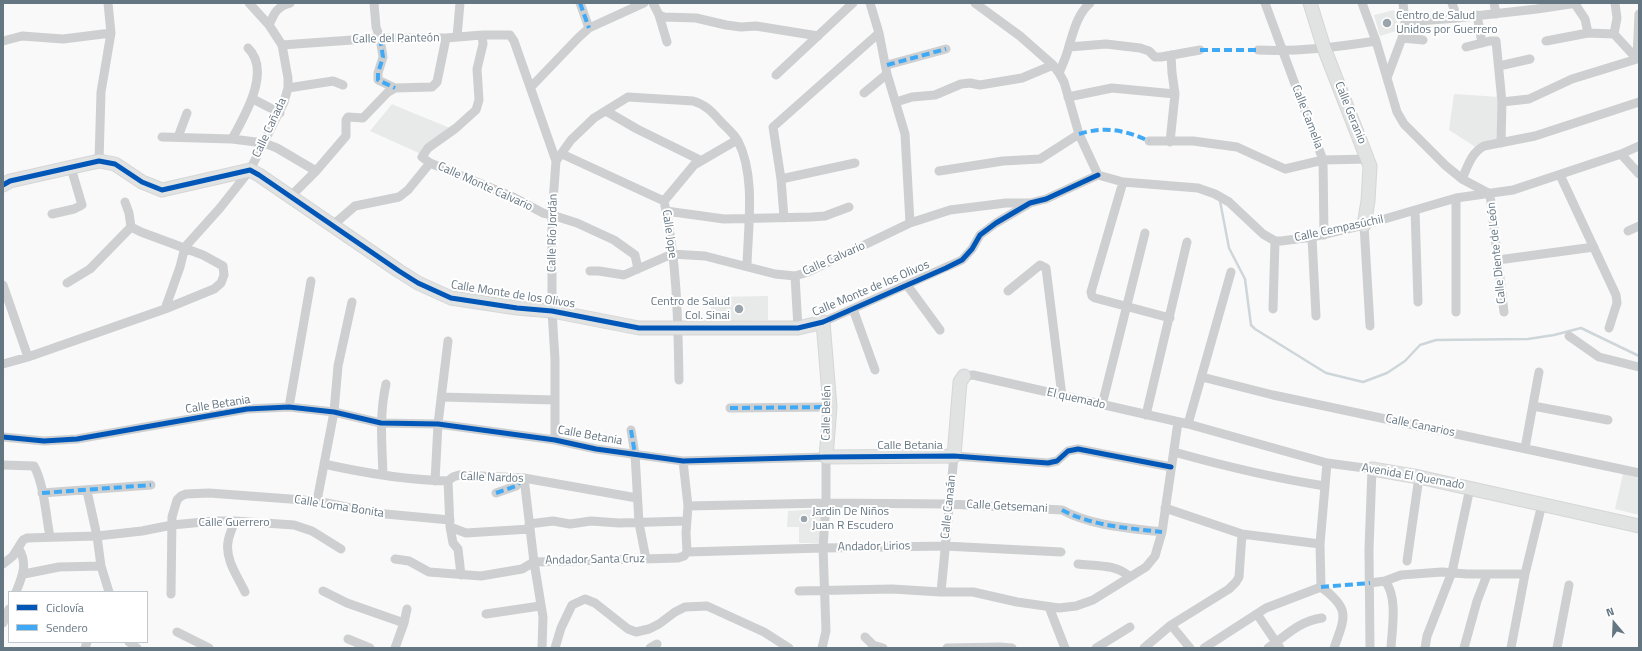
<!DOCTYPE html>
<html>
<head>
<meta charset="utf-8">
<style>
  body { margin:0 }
  #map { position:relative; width:1642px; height:651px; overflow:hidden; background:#f9f9f9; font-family:"Titillium Web",sans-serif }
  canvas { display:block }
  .frame { position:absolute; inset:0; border:4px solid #657683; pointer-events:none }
  .legend { position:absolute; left:8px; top:591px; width:140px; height:52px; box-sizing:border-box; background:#fff; border:1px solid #c1c8cd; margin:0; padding:5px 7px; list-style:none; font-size:12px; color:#657683 }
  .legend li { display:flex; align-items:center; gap:8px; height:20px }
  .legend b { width:20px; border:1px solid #c1c8cd }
  .north { position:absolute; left:1594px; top:603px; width:40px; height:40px; -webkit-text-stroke:3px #fff; paint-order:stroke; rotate:341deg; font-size:11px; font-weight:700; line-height:16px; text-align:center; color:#657683 }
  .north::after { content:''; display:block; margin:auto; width:14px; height:18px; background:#657683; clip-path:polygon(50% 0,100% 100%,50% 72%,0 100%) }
</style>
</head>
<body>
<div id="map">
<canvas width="1642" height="651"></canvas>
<div class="frame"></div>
<ul class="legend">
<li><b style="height:5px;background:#0057b8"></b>Ciclovía</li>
<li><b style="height:5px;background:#3fa9f5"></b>Sendero</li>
</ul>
<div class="north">N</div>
</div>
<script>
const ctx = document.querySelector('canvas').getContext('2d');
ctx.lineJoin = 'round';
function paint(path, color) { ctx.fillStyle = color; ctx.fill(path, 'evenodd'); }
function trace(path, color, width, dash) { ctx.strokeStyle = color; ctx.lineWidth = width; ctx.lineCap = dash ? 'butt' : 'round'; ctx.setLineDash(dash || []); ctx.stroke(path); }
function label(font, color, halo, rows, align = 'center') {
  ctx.font = font + ' "Titillium Web",sans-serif'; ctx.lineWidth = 4; ctx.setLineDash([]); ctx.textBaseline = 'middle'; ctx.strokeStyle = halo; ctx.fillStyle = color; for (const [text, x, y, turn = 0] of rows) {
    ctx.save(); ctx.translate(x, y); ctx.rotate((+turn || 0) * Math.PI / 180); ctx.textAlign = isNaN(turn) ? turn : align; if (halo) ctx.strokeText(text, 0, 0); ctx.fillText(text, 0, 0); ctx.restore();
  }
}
const built = new Path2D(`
  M1394,10L1399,30L1380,36L1374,15Z
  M1454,94L1500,97L1499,142L1477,148L1449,130Z
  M392,104L401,108L450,128L421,154L370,131Z
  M768,296V320L711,321V297Z
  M1623,474L1639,478V515L1615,509Z
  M820,509V543H799V527H787L788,511Z`);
const stream = new Path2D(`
  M1220,201L1229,248L1245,279L1251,325L1255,329L1326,373L1363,382L1387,373L1405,361L1420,345L1436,340L1528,339L1554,335L1581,328L1639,356`);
const street = new Path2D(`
  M374,3L376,27L380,38L383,57L378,73V80L395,88
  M580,3L589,28
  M653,3L659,15L667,42
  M870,3L879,33L887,74L905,134L910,223
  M975,3L1020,36L1053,65L1059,73L1064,82L1079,134L1098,175L1123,182L1198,188L1215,194L1229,202L1263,234L1275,241H1281L1312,237L1364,225L1456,198L1513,190L1621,154L1639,146
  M1265,3L1323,160L1324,235
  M1362,3L1376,41L1397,112L1404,124L1445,165L1462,179L1490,194L1504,312
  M1452,3L1457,18
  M1494,3L1496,14
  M1615,3L1617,18L1614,34L1637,59
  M1575,4L1585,19L1588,33
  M659,15L664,17L696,18L726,25L741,27L756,26L818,36
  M1477,15L1482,43
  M1405,22L1457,18L1537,9L1577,3
  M269,25C274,14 277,6 290,3
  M482,35L483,44L477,69L479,100L476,110L456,128L428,148L422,157L430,163L513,197L543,213L552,215L577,223L614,240L635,255L638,269
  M457,37L460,3
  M1402,38L1423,40
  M3,41L22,36L63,39L111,33
  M1546,41L1588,33L1614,34
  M282,45L380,38H446L482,35H510L514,41L556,161L552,215V311L555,359V440
  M1069,47L1106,44L1140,48L1149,51L1155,57H1161L1200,50
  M1466,47L1490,41H1496L1502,102L1501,143
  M1258,50C1298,52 1337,47 1376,41
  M1637,59L1639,14
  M887,65L946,49
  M1499,66L1530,59
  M1059,73C1063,64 1067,55 1069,46C1074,30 1077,15 1090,3
  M776,75L853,3
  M1387,78L1402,38L1405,22L1403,3
  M531,87L578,38L589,28L644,3
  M288,88L333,81L343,85
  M864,93L887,74
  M1068,97L1112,88L1175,94
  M253,99L280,113
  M896,102L912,97L935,95L961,84L970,83L980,85L1022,78L1053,65
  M1502,102L1529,99L1572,79L1637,59
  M606,111L637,129L700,160
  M162,137L232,139L264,143L277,148L316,171
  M178,137L187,113
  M232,139C244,117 272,71 248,48
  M1149,141H1193L1237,147L1285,169L1323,160L1368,159
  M1170,142L1175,94L1172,73L1171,55
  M562,154L664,201C677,259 678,321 679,380
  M1621,154L1639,174
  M99,161L101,92L111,33L108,3
  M556,161L571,140L594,118L628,97L693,101C707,105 713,113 722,123C727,128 734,134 738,141C756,176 748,227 747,265
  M939,171L1003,161L1040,159L1079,134
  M1560,175L1616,295L1617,303L1609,328
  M781,179L855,163
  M1462,179C1468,166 1471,153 1484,146L1535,136L1639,102
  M1123,182L1091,292L1092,296L1095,298L1170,318
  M291,196L316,171L346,136V120L348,117L363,118L388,92L395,88L432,87L437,82L446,38
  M1456,198V312
  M664,201L694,165L737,140
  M1415,210L1418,302
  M666,211L724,219L811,217L825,216L849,207
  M52,214L74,209L82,205L71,168
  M784,218L781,179L773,127L879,33
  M333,225L355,206L399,197L408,190L430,163
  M1364,225L1370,326
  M1628,231L1639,226
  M1312,237L1316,316
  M1498,260L1594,247
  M590,271H599L624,275L672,254L705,256L775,274L795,276L808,272L910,223L950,210L1006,203H1030
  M795,276L798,328
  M67,283L90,269L131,227
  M3,285L28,357
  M907,285L940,330
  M1008,291L1040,265L1046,268L1062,396
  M165,309L180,267L185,247L220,208L250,170L284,102L288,88V78L282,45L269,25L249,3
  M853,309L875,370
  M1273,309L1275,241
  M823,322L962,260L972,249L980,235L996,223L1030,203L1046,199L1098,175
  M1569,336L1599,357L1639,367
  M3,364L28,357L165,309L214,289L221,283L224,275L223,266L203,255L141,232L131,227L129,213L125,202
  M964,376L973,375L1188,424L1327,463L1372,469L1369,549L1370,648
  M1202,377L1273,395L1639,473
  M441,397L555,400
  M1102,405L1145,233
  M1533,406L1608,420
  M289,407L311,281
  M730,408L830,407
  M1146,415L1187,242
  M1188,424L1231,272
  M631,430L635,454L639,523L646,559
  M3,437L44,441L77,439L247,409L289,407L334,412L381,423L438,424L555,440L596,449L683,461L826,457V503L823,548L826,631L822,648
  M1525,448L1539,372
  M1174,452C1224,466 1274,478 1325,486
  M1327,463L1320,544L1321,587C1351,609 1345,617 1334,648
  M324,464C364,473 406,480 448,481L453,477L459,475L524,478L637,498
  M3,465L34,466C44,484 46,516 50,537
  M383,475C382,444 379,415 386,384
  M524,478L534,562L543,617L542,648
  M435,481L438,424L448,341
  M448,481L450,527L453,543L458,549L461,575
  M87,491L97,536L101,566L109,592
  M42,493L151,485
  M496,493L516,486L524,478
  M317,501L334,412L338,366L352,302
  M688,506L826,503L949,504L1062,510C1092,526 1128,528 1162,532
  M1165,508L1242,534L1320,544
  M235,521C232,528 229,535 228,542C225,560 238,577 245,592
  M529,524L553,521L570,524L591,521L619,523L686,521
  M450,527L466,533L530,529
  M687,552L823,548L945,546L1061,552
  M395,559L409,561L429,572L481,576L522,569L534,562L678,558L684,556L687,552L686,533L688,506L683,461
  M1407,561L1419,477
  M3,564L13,556L23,540L27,538L97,536L142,531L172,525L214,521H235L294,525L312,531L341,549
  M1078,564C1097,566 1116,564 1130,577
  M24,574L59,567L101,566
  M1385,581C1398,597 1392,628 1391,648
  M1370,583L1385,581L1401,575L1442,572L1467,574H1525
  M323,591L347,603L404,623
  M799,591L892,589L941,592H973L1017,602L1059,608L1076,606L1093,600L1146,567L1155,556L1162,532L1178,422
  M16,592C22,577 28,564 19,549
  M941,592L954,456L1048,463L1057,461L1068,451L1078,449L1171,467
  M171,594L172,517L177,500L181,496L186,494L209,493L317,501L375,513L450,520
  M1049,607L1065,648
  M486,614L540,606
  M1257,614L1280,648
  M3,623L9,609
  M1171,625L1190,648
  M177,632L209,648
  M865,637L873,645L883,648
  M348,639L370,648
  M129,642L137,648
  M85,648L87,642
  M395,648L404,623L407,609
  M555,648L561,628L572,605L585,599L595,603L628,629L636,632L649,629L659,624L675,612L685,607L707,606L764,632L789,648
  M650,648L657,644
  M947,648L1000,647L1012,648
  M1096,648L1130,627
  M1144,648L1171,625L1229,589L1236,582L1239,577L1242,534
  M1204,648L1266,608L1321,587
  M1268,648C1286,636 1299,621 1322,618
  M1425,648L1427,636L1452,572L1470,488
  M1464,648L1477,601L1487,575
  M1511,648L1525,574L1542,504
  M1557,648L1569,585`);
const secondary = new Path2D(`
  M1310,3L1324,48L1370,166L1368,201L1364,225
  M3,185L10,181L99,161L115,164L142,182L162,190L250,170L259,175L399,271L418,283L451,298L517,308L552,311L639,328H798L823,322L830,407L826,457L954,456L960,382L964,376
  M1372,469L1419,477L1639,526`);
const quiet = new Path2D(`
  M580,3L589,28
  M380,38L383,57L378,73V80L395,88
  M1200,50H1258
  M887,65L946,49
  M1079,134C1105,126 1125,130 1149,141
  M730,408L830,407
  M631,430L635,454
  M42,493L151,485
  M496,493L516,486L524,478
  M1062,510C1092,526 1128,528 1162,532
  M1321,587L1370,583`);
const cycleway = new Path2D(`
  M3,185L10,181L99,161L115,164L142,182L162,190L250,170L259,175L399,271L418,283L451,298L517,308L552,311L639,328H798L823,322L946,268L962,260L972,249L980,235L996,223L1030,203L1046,199L1098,175
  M3,437L44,441L77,439L247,409L289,407L334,412L381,423L438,424L555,440L596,449L683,461L826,457L954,456L1048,463L1057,461L1068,451L1078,449L1171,467`);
const markers = [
  [1387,23,5,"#99a4ac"],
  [739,309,5,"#99a4ac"],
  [804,519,4,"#99a4ac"]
];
const poiNames = [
  ["Centro de Salud",1396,16],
  ["Unidos por Guerrero",1396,30],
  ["Centro de Salud",730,302,"right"],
  ["Col. Sinai",730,316,"right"],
  ["Jardin De Niños",812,512],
  ["Juan R Escudero",812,526]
];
const streetNames = [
  ["Calle del Panteón",396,39,-1],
  ["Calle Geranio",1350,113,68],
  ["Calle Camelia",1307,117,69],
  ["Calle Cañada",270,128,-65],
  ["Calle Monte Calvario",485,187,24],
  ["Calle Cempasúchil",1339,229,-12],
  ["Calle Río Jordán",553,233,-89],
  ["Calle Jope",669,234,82],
  ["Calle Diente de León",1497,253,-96],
  ["Calle Calvario",834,259,-24],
  ["Calle Monte de los Olivos",871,289,-23],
  ["Calle Monte de los Olivos",513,295,9],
  ["El quemado",1076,399,13],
  ["Calle Betania",218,405,-9],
  ["Calle Belén",827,413,-89],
  ["Calle Canarios",1420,426,12],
  ["Calle Betania",590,436,10],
  ["Calle Betania",910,446],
  ["Avenida El Quemado",1413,477,10],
  ["Calle Nardos",492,478,2],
  ["Calle Loma Bonita",339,507,9],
  ["Calle Canaán",949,507,-84],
  ["Calle Getsemani",1007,507,3],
  ["Calle Guerrero",234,523],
  ["Andador Lirios",874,547,-1],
  ["Andador Santa Cruz",595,560,-1]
];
paint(built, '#e8e9e9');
trace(stream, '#ced6d9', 2.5);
trace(secondary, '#d5d6d7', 15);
trace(street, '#cecfd0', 9);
trace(secondary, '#e1e2e2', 13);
trace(quiet, '#3fa9f5', 4, [8, 4]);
trace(cycleway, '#0057b8', 5);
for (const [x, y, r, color] of markers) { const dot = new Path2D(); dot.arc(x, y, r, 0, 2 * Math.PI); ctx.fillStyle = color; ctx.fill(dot); trace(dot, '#fff', 1.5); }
label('12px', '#657683', '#fff', poiNames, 'left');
label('12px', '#657683', '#fff', streetNames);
</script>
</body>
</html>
